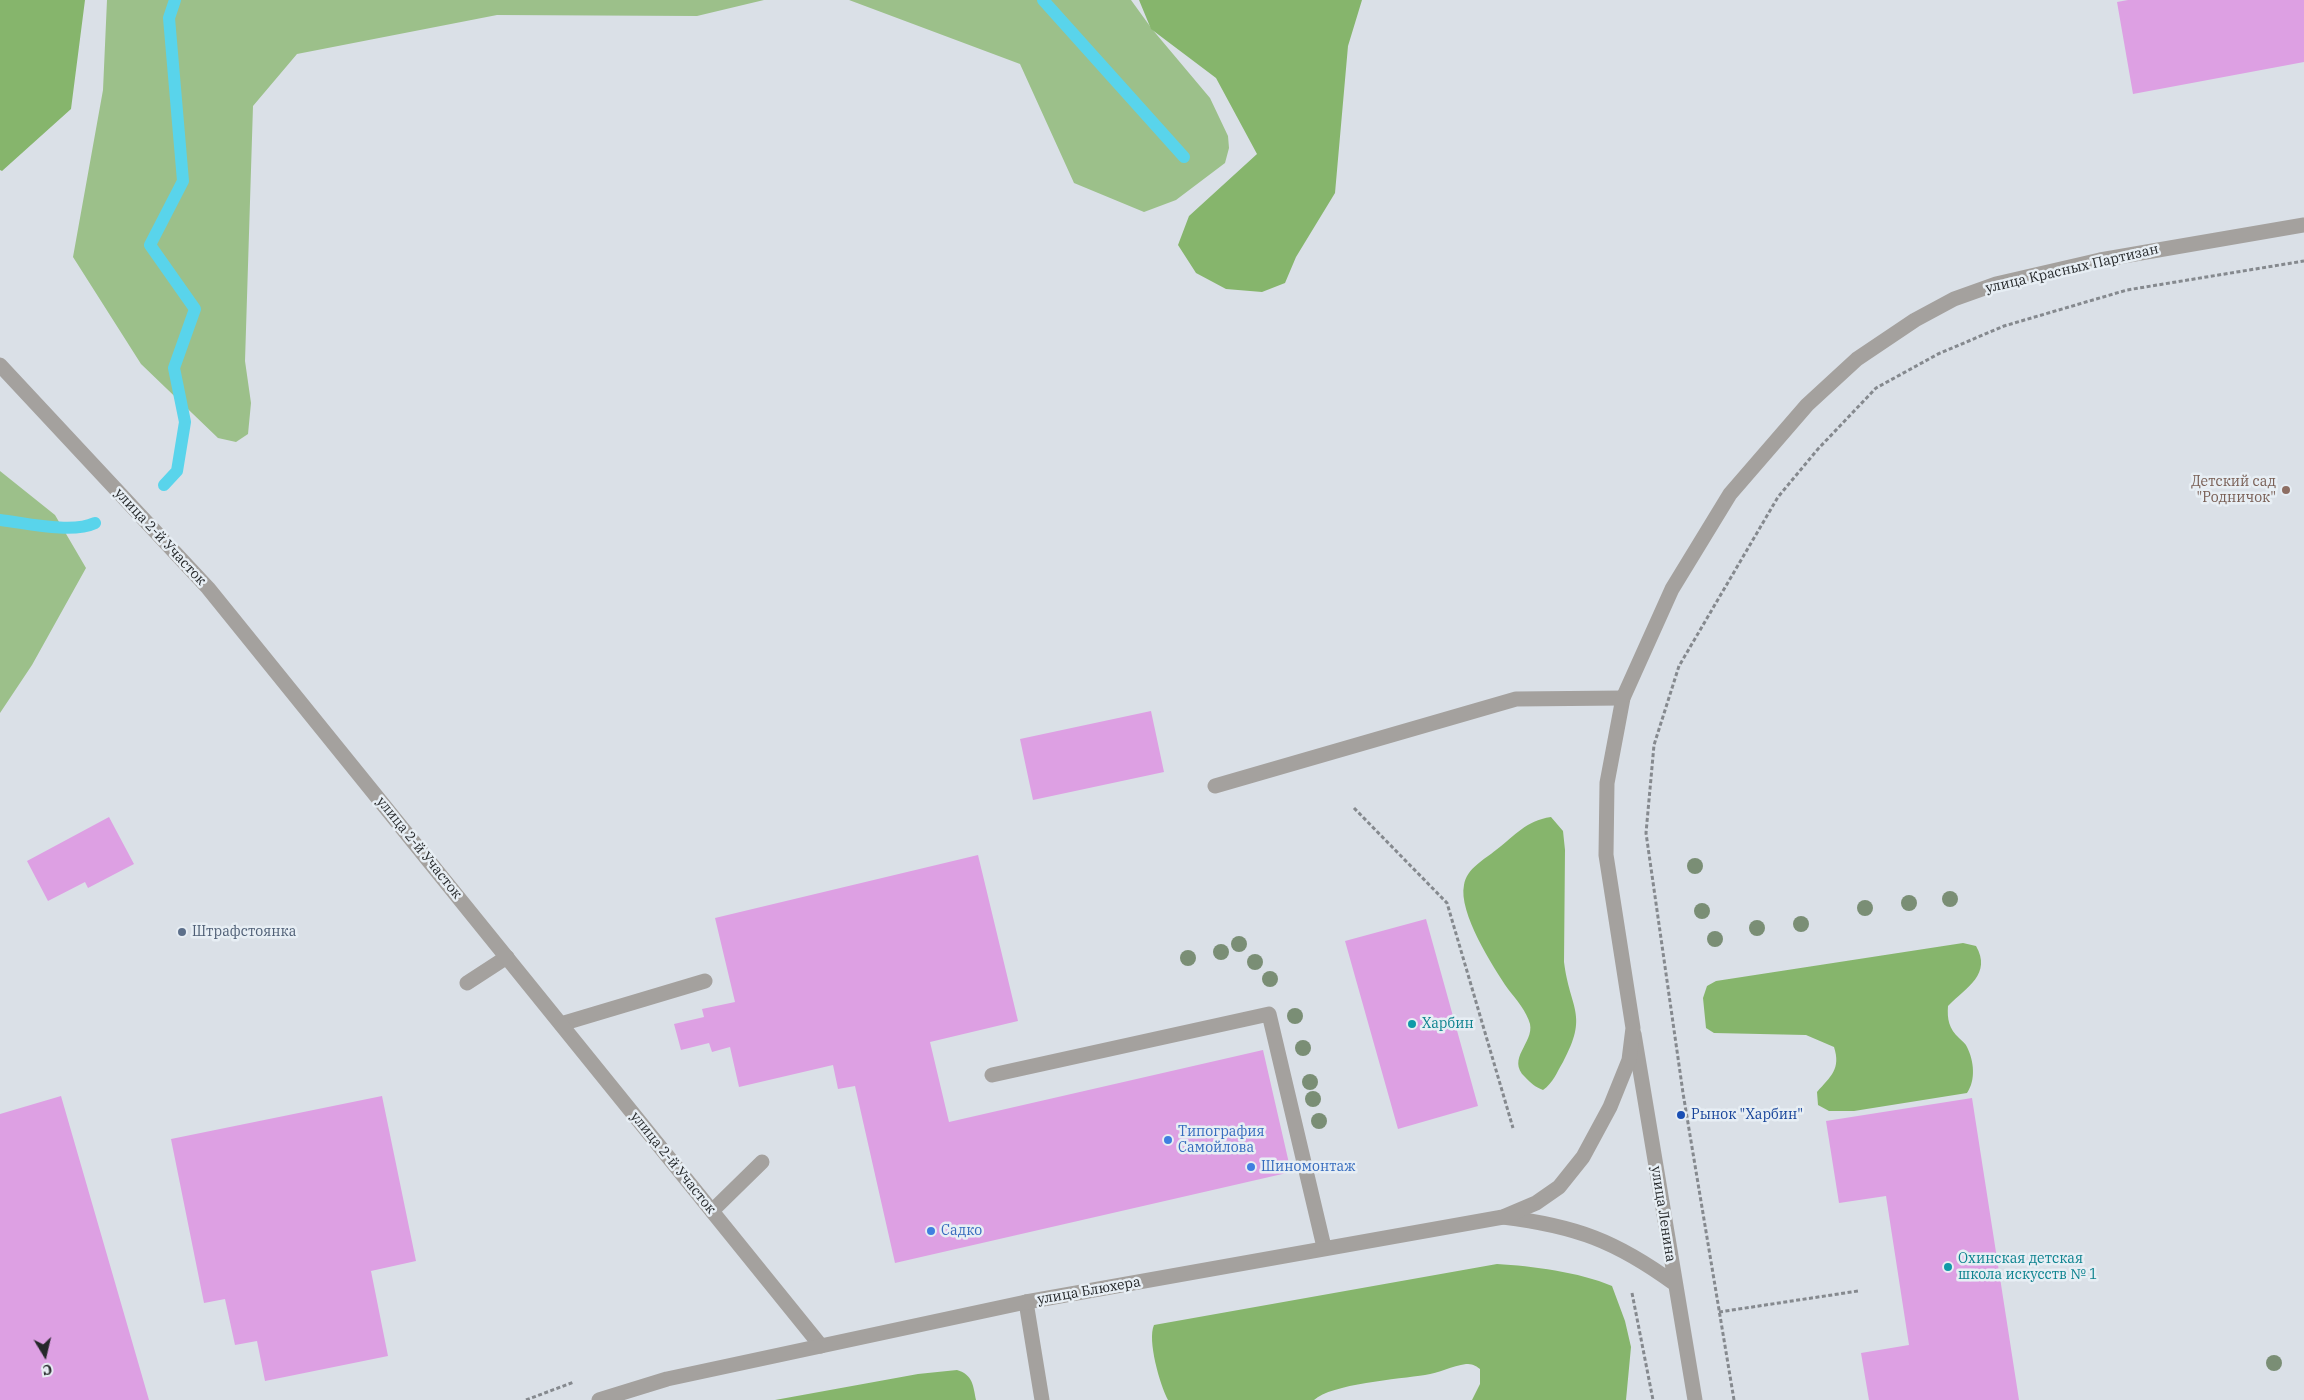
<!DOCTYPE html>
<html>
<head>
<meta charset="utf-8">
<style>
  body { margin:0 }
  #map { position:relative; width:2304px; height:1400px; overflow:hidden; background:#dae0e7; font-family:"IBM Plex Serif",serif }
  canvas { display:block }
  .north { position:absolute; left:20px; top:1330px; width:50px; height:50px; -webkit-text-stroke:4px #e7eef4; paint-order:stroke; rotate:171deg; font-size:14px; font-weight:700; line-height:20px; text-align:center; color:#25282a }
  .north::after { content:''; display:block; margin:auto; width:18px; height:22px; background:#25282a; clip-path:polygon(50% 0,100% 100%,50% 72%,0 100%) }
</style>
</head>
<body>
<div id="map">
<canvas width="2304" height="1400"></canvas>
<div class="north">С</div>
</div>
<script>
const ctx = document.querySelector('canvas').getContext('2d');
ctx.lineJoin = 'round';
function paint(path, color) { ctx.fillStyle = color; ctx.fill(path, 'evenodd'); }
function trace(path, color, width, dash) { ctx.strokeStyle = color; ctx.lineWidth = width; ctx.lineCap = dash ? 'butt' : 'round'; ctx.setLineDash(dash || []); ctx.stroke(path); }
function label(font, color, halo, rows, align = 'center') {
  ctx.font = font + ' "IBM Plex Serif",serif'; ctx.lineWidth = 5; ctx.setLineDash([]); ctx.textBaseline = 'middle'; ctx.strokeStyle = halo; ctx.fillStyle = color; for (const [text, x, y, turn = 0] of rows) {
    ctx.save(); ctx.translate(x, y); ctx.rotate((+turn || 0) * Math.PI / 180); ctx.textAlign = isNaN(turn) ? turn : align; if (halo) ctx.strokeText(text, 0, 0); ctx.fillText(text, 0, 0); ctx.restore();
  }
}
const green = new Path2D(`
  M107,0H764L697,16L497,15L297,54L253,106L245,361L251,403L248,434L236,442L218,438L141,364L73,257L103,90Z
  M849,0H1131L1152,29L1210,98L1228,136L1229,148L1225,163L1176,200L1144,212L1074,183L1020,64Z
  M0,471L55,515L86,568L32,665L0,713Z`);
const forest = new Path2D(`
  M0,0H85L71,109L2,171L0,170Z
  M1139,0H1362L1348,46L1335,193L1296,257L1285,283L1262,292L1226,289L1196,273L1178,245L1189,216L1257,154L1216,78L1151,29Z
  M1551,817L1563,831L1565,850L1564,962C1570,1010 1589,1014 1563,1062C1557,1072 1553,1083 1543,1090C1535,1087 1531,1083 1525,1077C1506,1059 1534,1043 1530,1024C1527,1012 1516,999 1508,989C1493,967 1458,912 1464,885C1467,868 1484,860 1496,850C1516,835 1525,821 1551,817Z
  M1963,943L1976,946C1992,974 1967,987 1948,1006C1947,1019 1949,1029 1959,1038C1962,1041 1966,1044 1967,1047C1974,1061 1976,1080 1967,1093L1854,1111H1829L1818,1105L1817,1092C1831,1076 1841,1069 1834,1047L1806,1035L1714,1033L1706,1028L1703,998L1707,986L1716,981Z
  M1497,1264C1532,1266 1579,1272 1612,1286L1625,1321L1631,1347L1626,1400H1472L1480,1384V1369C1475,1365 1472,1364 1466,1364C1452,1366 1439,1373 1425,1375C1399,1379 1331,1384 1314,1400H1168C1160,1385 1147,1340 1154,1325Z
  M957,1370C973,1375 973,1385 976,1400H775L918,1374Z`);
const stream = new Path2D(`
  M1043,0L1184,157
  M164,485L177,471L185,422L174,368L195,309L150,245L183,181L169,18L175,0
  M0,520C26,523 72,534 95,523`);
const building = new Path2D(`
  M2128,0H2304V62L2133,94L2117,2Z
  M1151,711L1164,772L1033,800L1020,739Z
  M109,817L134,864L88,888L85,882L48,901L27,861Z
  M978,855L1018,1021L930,1042L949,1122L1263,1050L1291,1172L895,1263L855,1086L838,1089L833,1065L739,1087L730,1047L712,1052L709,1043L681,1050L674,1024L704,1017L702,1009L735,1002L715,918Z
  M1426,919L1478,1106L1398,1129L1345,941Z
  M61,1096L149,1400H0V1114Z
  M382,1096L416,1261L371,1271L388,1356L265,1381L257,1341L235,1345L225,1299L204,1303L171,1139Z
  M1972,1098L2019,1400H1869L1861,1353L1909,1345L1886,1196L1839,1203L1826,1121Z`);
const path = new Path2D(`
  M1354,808L1447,903L1513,1128
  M1632,1293L1653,1400
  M1719,1312L1858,1291
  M526,1400L574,1382
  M1734,1400L1683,1093L1646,833L1654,745L1679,666L1778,497L1818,449L1876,388L1938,354L2004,326L2127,290L2304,261`);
const service = new Path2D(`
  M1215,786L1516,699L1623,698
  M467,983L507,957
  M561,1024L705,981
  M992,1075L1269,1014L1324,1247
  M712,1211L762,1162
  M1026,1302L1042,1400`);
const minor = new Path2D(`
  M0,365L208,588L821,1346
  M1634,1034L1695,1400
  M1503,1217C1576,1226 1616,1241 1675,1284`);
const tertiary = new Path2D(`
  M599,1400L667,1379L1026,1302L1503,1217L1536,1203L1559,1187L1583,1157L1610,1107L1629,1060L1633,1028L1606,855L1607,783L1623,698L1672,589L1730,494L1807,405L1857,359L1915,320L1954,299L1996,284L2100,260L2304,225`);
const trees = [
  [1695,866],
  [1950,899],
  [1909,903],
  [1865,908],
  [1702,911],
  [1801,924],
  [1757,928],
  [1715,939],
  [1239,944],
  [1221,952],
  [1188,958],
  [1255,962],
  [1270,979],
  [1295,1016],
  [1303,1048],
  [1310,1082],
  [1313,1099],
  [1319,1121],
  [2274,1363]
];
const markers = [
  [2286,490,5,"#8d6e63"],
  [182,932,5,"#5c6f8a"],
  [1412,1024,5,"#0f9aa8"],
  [1681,1115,5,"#1a4fb4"],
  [1168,1140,5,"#3f7fe0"],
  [1251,1167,5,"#3f7fe0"],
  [931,1231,5,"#3f7fe0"],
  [1948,1267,5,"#0f9aa8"]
];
const streetNames = [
  ["улица Красных Партизан",2072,269,-13],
  ["улица 2-й Участок",160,537,47],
  ["улица 2-й Участок",419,848,51],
  ["улица 2-й Участок",673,1163,51],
  ["улица Ленина",1663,1214,81],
  ["улица Блюхера",1089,1291,-10]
];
const educationNames = [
  ["Детский сад",2276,482],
  ["\"Родничок\"",2276,498]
];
const serviceNames = [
  ["Штрафстоянка",192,932]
];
const cultureNames = [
  ["Харбин",1422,1024],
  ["Охинская детская",1958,1259],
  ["школа искусств № 1",1958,1275]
];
const transitNames = [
  ["Рынок \"Харбин\"",1691,1115]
];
const shopNames = [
  ["Типография",1178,1132],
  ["Самойлова",1178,1148],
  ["Шиномонтаж",1261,1167],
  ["Садко",941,1231]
];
paint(green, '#9cc08a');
paint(forest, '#86b56c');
trace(stream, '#59d4eb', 12);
paint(building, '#dda0e3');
trace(path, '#85898e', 3, [4, 2.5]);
trace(service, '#a4a19e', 15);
trace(minor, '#a4a19e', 15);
trace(tertiary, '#a4a19e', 15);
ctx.fillStyle = '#7a8e75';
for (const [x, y] of trees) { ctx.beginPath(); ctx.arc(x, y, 8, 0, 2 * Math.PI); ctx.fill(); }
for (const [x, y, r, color] of markers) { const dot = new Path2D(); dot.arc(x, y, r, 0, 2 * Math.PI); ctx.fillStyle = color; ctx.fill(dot); trace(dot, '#e7eef4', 2); }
label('14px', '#25282a', '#e7eef4', streetNames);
label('14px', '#785e54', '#e7eef4', educationNames, 'right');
label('14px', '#4e5e75', '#e7eef4', serviceNames, 'left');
label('14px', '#0d838f', '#e7eef4', cultureNames, 'left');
label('14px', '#164399', '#e7eef4', transitNames, 'left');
label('14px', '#366cbe', '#e7eef4', shopNames, 'left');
</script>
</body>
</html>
